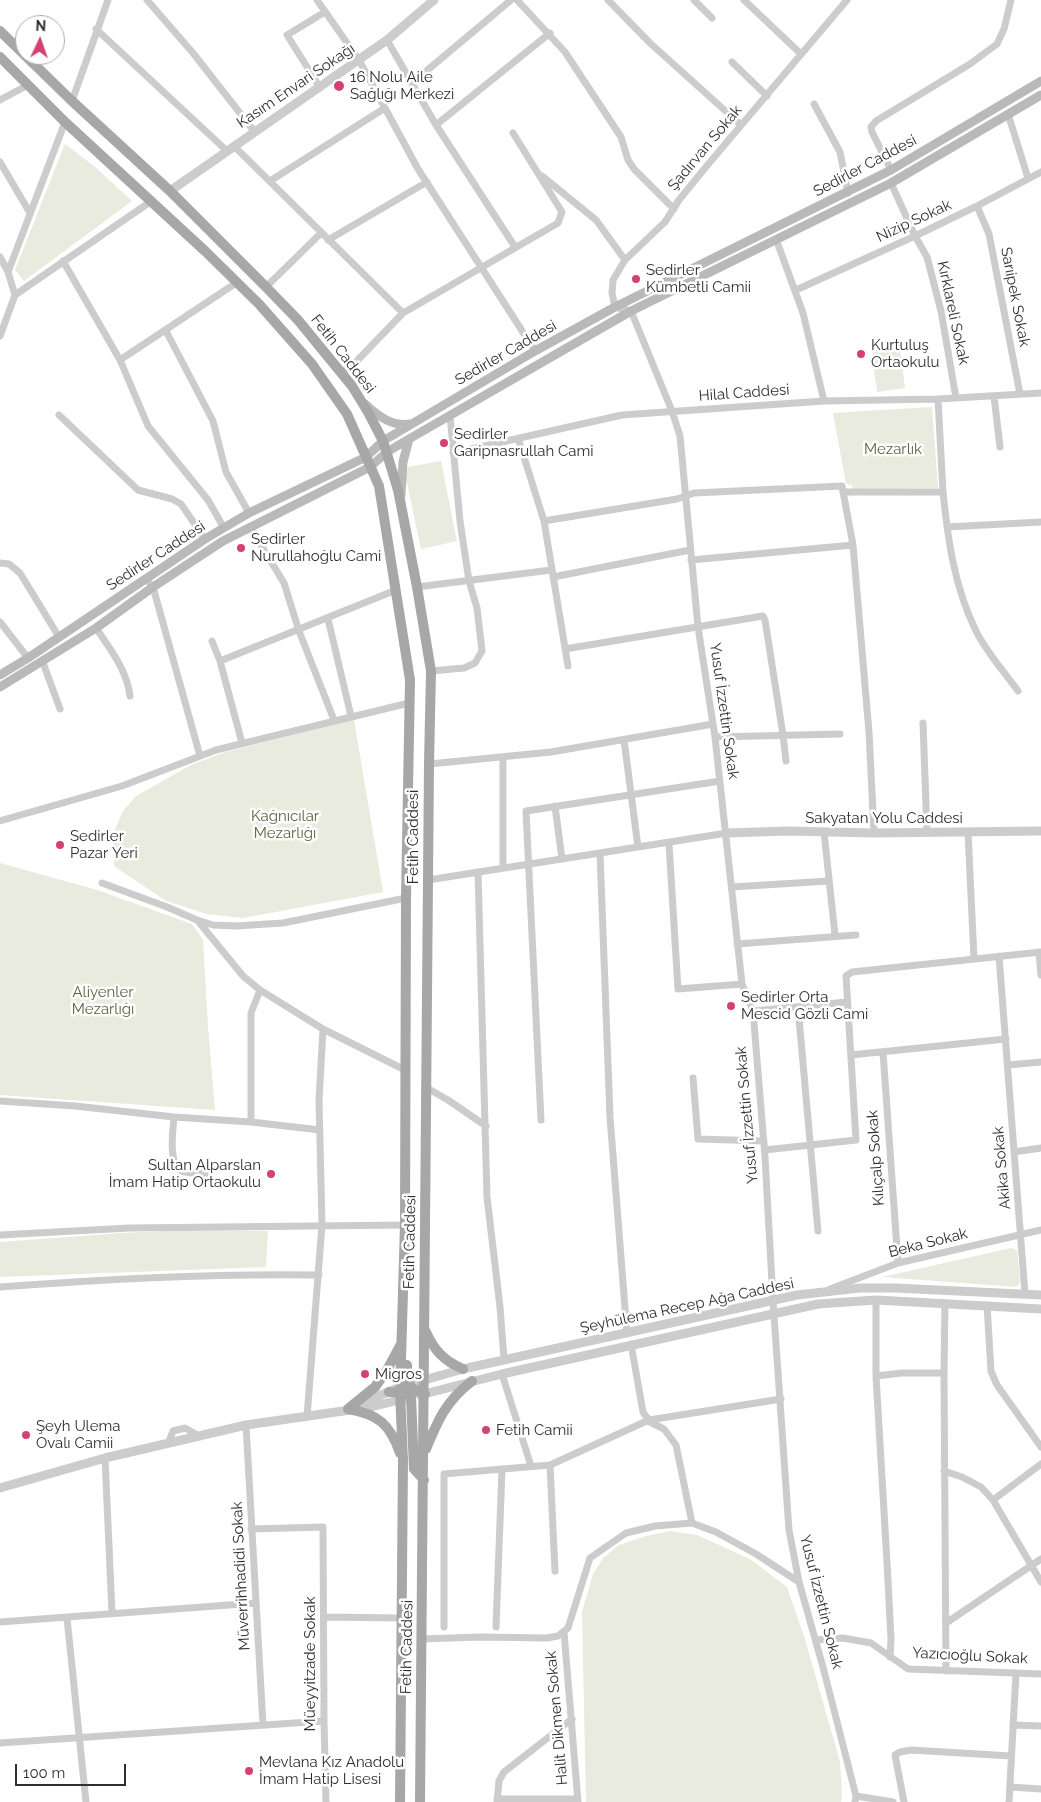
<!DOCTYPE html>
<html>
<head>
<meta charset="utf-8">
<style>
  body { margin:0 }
  #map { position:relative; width:1041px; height:1802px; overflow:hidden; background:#fff; font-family:Raleway,sans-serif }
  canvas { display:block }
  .north { position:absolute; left:15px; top:15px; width:50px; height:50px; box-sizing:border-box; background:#fff; border:1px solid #acacac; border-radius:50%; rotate:3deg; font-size:14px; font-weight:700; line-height:20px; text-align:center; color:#2f2f2f }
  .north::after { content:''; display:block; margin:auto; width:18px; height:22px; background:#d5426f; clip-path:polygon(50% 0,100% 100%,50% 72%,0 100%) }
  .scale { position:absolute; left:15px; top:1764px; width:111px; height:22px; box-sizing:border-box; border:2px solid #2f2f2f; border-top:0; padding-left:6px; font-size:15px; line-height:18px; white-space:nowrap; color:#2f2f2f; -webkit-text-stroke:4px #fff; paint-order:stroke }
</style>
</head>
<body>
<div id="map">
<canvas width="1041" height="1802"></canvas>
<div class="north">N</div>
<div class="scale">100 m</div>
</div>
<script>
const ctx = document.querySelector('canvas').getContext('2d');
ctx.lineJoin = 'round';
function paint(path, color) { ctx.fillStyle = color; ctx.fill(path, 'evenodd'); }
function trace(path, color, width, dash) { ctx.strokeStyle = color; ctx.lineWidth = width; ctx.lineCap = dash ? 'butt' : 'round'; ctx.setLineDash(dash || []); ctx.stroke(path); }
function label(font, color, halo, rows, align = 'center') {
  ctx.font = font + ' Raleway,sans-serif'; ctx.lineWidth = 5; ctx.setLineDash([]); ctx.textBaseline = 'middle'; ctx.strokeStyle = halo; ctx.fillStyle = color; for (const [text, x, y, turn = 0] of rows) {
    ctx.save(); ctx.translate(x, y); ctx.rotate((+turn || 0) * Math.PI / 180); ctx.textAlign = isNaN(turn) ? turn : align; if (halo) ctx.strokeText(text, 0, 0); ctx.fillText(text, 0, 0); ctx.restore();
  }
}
const green = new Path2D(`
  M65,144L94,166L132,201L24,281L15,270Z
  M899,342L905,388L877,392L871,346Z
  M932,407L938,488L853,489L852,485L846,484L833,413Z
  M441,461L457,541L421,549L406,478L408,467Z
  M354,720L383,892L243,918L207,914L166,901L114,866L113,834L123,811L136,796L193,764L226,752Z
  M0,863L97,890L192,924L203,940L208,1027L215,1110L0,1095Z
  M190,1230L268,1231L266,1267L0,1277V1242L121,1233Z
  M1011,1248L1017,1250L1020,1283L1016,1287L882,1277Z
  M670,1531L697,1535L750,1559L787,1587L805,1639L840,1762L842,1795L841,1802H586L582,1612L593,1574L604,1557L619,1545L646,1536Z`);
const minor = new Path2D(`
  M147,0L193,53L254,131
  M317,0L359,60L418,169L535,351
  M517,0L565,52L621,137L628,160L634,169L674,209
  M608,0L650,43L741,125
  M694,0L712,18
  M744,0L801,54
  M847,0L705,168L679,200L665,222L625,260L613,280L612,293L615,307L631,311L672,411L680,436L698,627L715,737L742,984L753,1011L765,1157L773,1301L789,1530L799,1582L823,1667L856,1796L855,1802
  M96,29L227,151
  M387,40L436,125L515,247
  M732,62L767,96
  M412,83L511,0
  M319,86L287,35L325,12
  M0,100L28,85
  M72,101L108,0
  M814,104L840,152L848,193
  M1008,114L1028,178
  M436,125L550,33
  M234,146L403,313
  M0,162L30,213
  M891,170L872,132L871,127L876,121L970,64L997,44L1004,29L1011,0
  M542,176L596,220L625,260
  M270,181L385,108
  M891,183L915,236L927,257L941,311L956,398
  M977,206L989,234L1020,394
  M776,239L803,313L824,401
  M328,240L427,182
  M0,257L8,272
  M63,261L120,360L148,426L208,500L224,528
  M266,287L321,233
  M796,290L915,236L977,206L1041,172
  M15,295L150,202
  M166,331L213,421L226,472L249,513
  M0,336L15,295L8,272L65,122
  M120,360L236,283
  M340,373L352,366L403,313L558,223L562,212L513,133
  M994,396L1000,447
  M938,399L943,492
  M59,415L138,490L172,499L181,504L205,539
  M518,438L544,521L568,666
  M453,453L622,415L824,401L938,399L1041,393
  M843,492H943C948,540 954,586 976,631C985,650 1005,673 1018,691
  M544,521L677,499L694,493L842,486L853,545L869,732L874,833
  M250,527L284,583L299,631L334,720
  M947,527L1041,522
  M691,560L853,545
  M0,563L9,564L20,573L59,637
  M553,577L690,550
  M146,579L153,587L200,756
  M417,587L551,570
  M328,619L351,716
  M0,622L28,658
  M96,628C110,649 127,670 130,696
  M212,641L220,661L242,743
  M565,649L763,616L765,620L783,735L786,761
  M42,660L60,709
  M220,661L396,590
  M431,671L464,668L475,663L482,651L477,608L469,581L460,521L450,415
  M923,723L927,833
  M715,737L840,734
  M624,740L638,847
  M429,764L551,752L713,724
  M555,806L562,859
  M0,821L122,786L216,750L409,703
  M824,832L835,935
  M968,832L974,959
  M669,844L678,989L742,984
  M600,853L610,1117L627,1334
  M503,868V757
  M478,872L487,1197L500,1307L504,1359
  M428,880L727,833
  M102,883L167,907L197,920L213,925L236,926L283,923L406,898
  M732,887L829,881
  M198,921L243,976L260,990L323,1029L405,1070
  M737,944L856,935
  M1039,952L1041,975
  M999,956L1025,1294
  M798,1007L818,1231
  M753,1011L847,1002
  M883,1052L898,1263
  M851,1055L1006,1039
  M1008,1065L1041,1062
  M693,1078L698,1139L764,1141
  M427,1088L448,1100L486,1126
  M0,1101L75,1106L174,1117L251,1122L320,1130
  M174,1117C173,1130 168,1164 181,1171C189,1174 201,1173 210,1174
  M541,1120L526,811L720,781
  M251,1122V1013L260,990
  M765,1150L856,1140L846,976L852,972L1041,952
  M1014,1152L1041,1148
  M0,1235L129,1228L405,1225
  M0,1287C106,1279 213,1273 319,1275
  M830,1289L898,1263L1041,1230
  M876,1300V1376L887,1562L891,1639L890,1657
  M945,1303L944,1373L946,1671
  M987,1305L991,1371L997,1385L1041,1447
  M631,1344L643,1412L650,1422L664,1429L676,1445L692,1523
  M502,1374L531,1466
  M876,1376L902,1373H944
  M307,1417L322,1225L319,1100L323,1029
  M246,1425L263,1725
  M168,1444L173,1431L185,1428L199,1436
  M105,1458L112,1613
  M550,1465L555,1571
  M944,1471L962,1477L981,1487L993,1500L1041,1582
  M993,1500L1041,1464
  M251,1529L323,1527L324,1721L326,1802
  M324,1617L401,1618
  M67,1618L86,1802
  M0,1622L256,1603
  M946,1623L1041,1559
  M444,1627V1474L550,1465L649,1420L781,1399
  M496,1627L502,1469
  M564,1632L578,1802
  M422,1639L480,1637L547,1638L558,1636L568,1628L590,1558L626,1533L655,1526L692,1523L716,1532L756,1554L799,1582
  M816,1640L843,1638L871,1643L908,1669L1041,1674
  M1013,1725L1041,1726
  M0,1743L324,1721
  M1010,1787L1041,1789
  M856,1796L893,1802
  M497,1799H577
  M497,1802L499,1781L504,1772L572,1719
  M904,1802L895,1755L900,1752L911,1750L1011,1756
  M1009,1802L1016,1673`);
const tertiary = new Path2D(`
  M170,191L387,40L434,0
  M727,833L787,831L874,833L1041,831
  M420,1395L502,1374L818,1304L876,1300L1041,1309
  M357,1405L400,1387L463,1369L797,1295L860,1288H895L1041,1295
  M0,1488L105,1458L246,1425L371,1407L407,1398`);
const secondary = new Path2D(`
  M365,404C378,416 392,427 411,424
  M401,495L403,462L409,439
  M0,675L28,658L205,539L249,513L366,457L383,441L535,351L615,307L891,170L1041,81
  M0,687L96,628L153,587L223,541L370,467L387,452L409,439L631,311L891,183L1041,95`);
const primary = new Path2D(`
  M0,31L72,101L170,191L266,287L298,320L352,386L368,412L383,441L398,490L417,587L431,671L429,764L420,1802
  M0,57L65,122L205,251L259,304L312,364L347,414L379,486L410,680L406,898L405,1225L400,1392L403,1460L400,1802
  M426,1332C434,1350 444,1361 463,1369
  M407,1365C407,1383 407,1388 425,1394
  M389,1392L407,1393L411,1397L414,1469L424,1480
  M348,1409L375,1387L387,1370L401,1344
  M348,1409C378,1414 390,1424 400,1453
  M426,1449C438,1420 446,1401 472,1381`);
const markers = [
  [339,86,6,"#d5426f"],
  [636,279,5,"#d5426f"],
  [861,354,5,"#d5426f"],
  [444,443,5,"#d5426f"],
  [241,548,5,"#d5426f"],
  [60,845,5,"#d5426f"],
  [731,1006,5,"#d5426f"],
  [271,1174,5,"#d5426f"],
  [365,1374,5,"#d5426f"],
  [486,1430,5,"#d5426f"],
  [26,1435,5,"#d5426f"],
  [249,1771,5,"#d5426f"]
];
const poiNames = [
  ["16 Nolu Aile",350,77],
  ["Sağlığı Merkezi",350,94],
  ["Sedirler",646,270],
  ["Kümbetli Camii",646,287],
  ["Kurtuluş",871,345],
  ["Ortaokulu",871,362],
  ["Sedirler",454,434],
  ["Garipnasrullah Cami",454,451],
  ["Sedirler",251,539],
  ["Nurullahoğlu Cami",251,556],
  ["Sedirler",70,836],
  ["Pazar Yeri",70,853],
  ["Sedirler Orta",741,997],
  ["Mescid Gözli Cami",741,1014],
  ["Sultan Alparslan",261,1165,"right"],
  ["İmam Hatip Ortaokulu",261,1182,"right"],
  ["Migros",375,1374],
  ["Şeyh Ulema",36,1426],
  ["Ovalı Camii",36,1443],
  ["Fetih Camii",496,1430],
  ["Mevlana Kız Anadolu",259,1762],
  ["İmam Hatip Lisesi",259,1779]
];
const streetNames = [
  ["Kasım Envari Sokağı",296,86,-34],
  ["Şadırvan Sokak",705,148,-50],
  ["Sedirler Caddesi",865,166,-28],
  ["Nizip Sokak",914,221,-25],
  ["Sarıipek Sokak",1015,297,79],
  ["Kırklareli Sokak",953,313,78],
  ["Sedirler Caddesi",506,353,-30],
  ["Fetih Caddesi",343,354,52],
  ["Hilal Caddesi",744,393,-4],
  ["Sedirler Caddesi",156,556,-33],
  ["Yusuf İzzettin Sokak",724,711,82],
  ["Sakyatan Yolu Caddesi",884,818],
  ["Fetih Caddesi",413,837,-90],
  ["Yusuf İzzettin Sokak",747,1115,-95],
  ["Kılıçalp Sokak",876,1158,-94],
  ["Akika Sokak",1002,1168,-95],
  ["Fetih Caddesi",410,1242,-89],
  ["Beka Sokak",928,1243,-14],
  ["Şeyhülema Recep Ağa Caddesi",687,1306,-12],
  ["Müverrihhadidi Sokak",241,1576,-93],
  ["Yusuf İzzettin Sokak",821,1602,76],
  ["Fetih Caddesi",407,1647,-89],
  ["Yazıcıoğlu Sokak",970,1656,3],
  ["Müeyyitzade Sokak",310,1664,-90],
  ["Halit Dikmen Sokak",557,1718,-95]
];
const parkNames = [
  ["Mezarlık",893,449],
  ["Kağnıcılar",285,816],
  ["Mezarlığı",285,833],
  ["Aliyenler",103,992],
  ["Mezarlığı",103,1009]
];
paint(green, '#e8ebde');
trace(minor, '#ccc', 7);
trace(tertiary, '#ccc', 9);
trace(secondary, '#b9b9b9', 9);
trace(primary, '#a7a7a7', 10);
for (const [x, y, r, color] of markers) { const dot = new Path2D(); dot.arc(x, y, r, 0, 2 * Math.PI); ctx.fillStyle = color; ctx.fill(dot); trace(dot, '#fff', 2); }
label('15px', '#2f2f2f', '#fff', poiNames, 'left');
label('15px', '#2f2f2f', '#fff', streetNames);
label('15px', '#5b6640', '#fff', parkNames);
</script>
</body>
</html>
